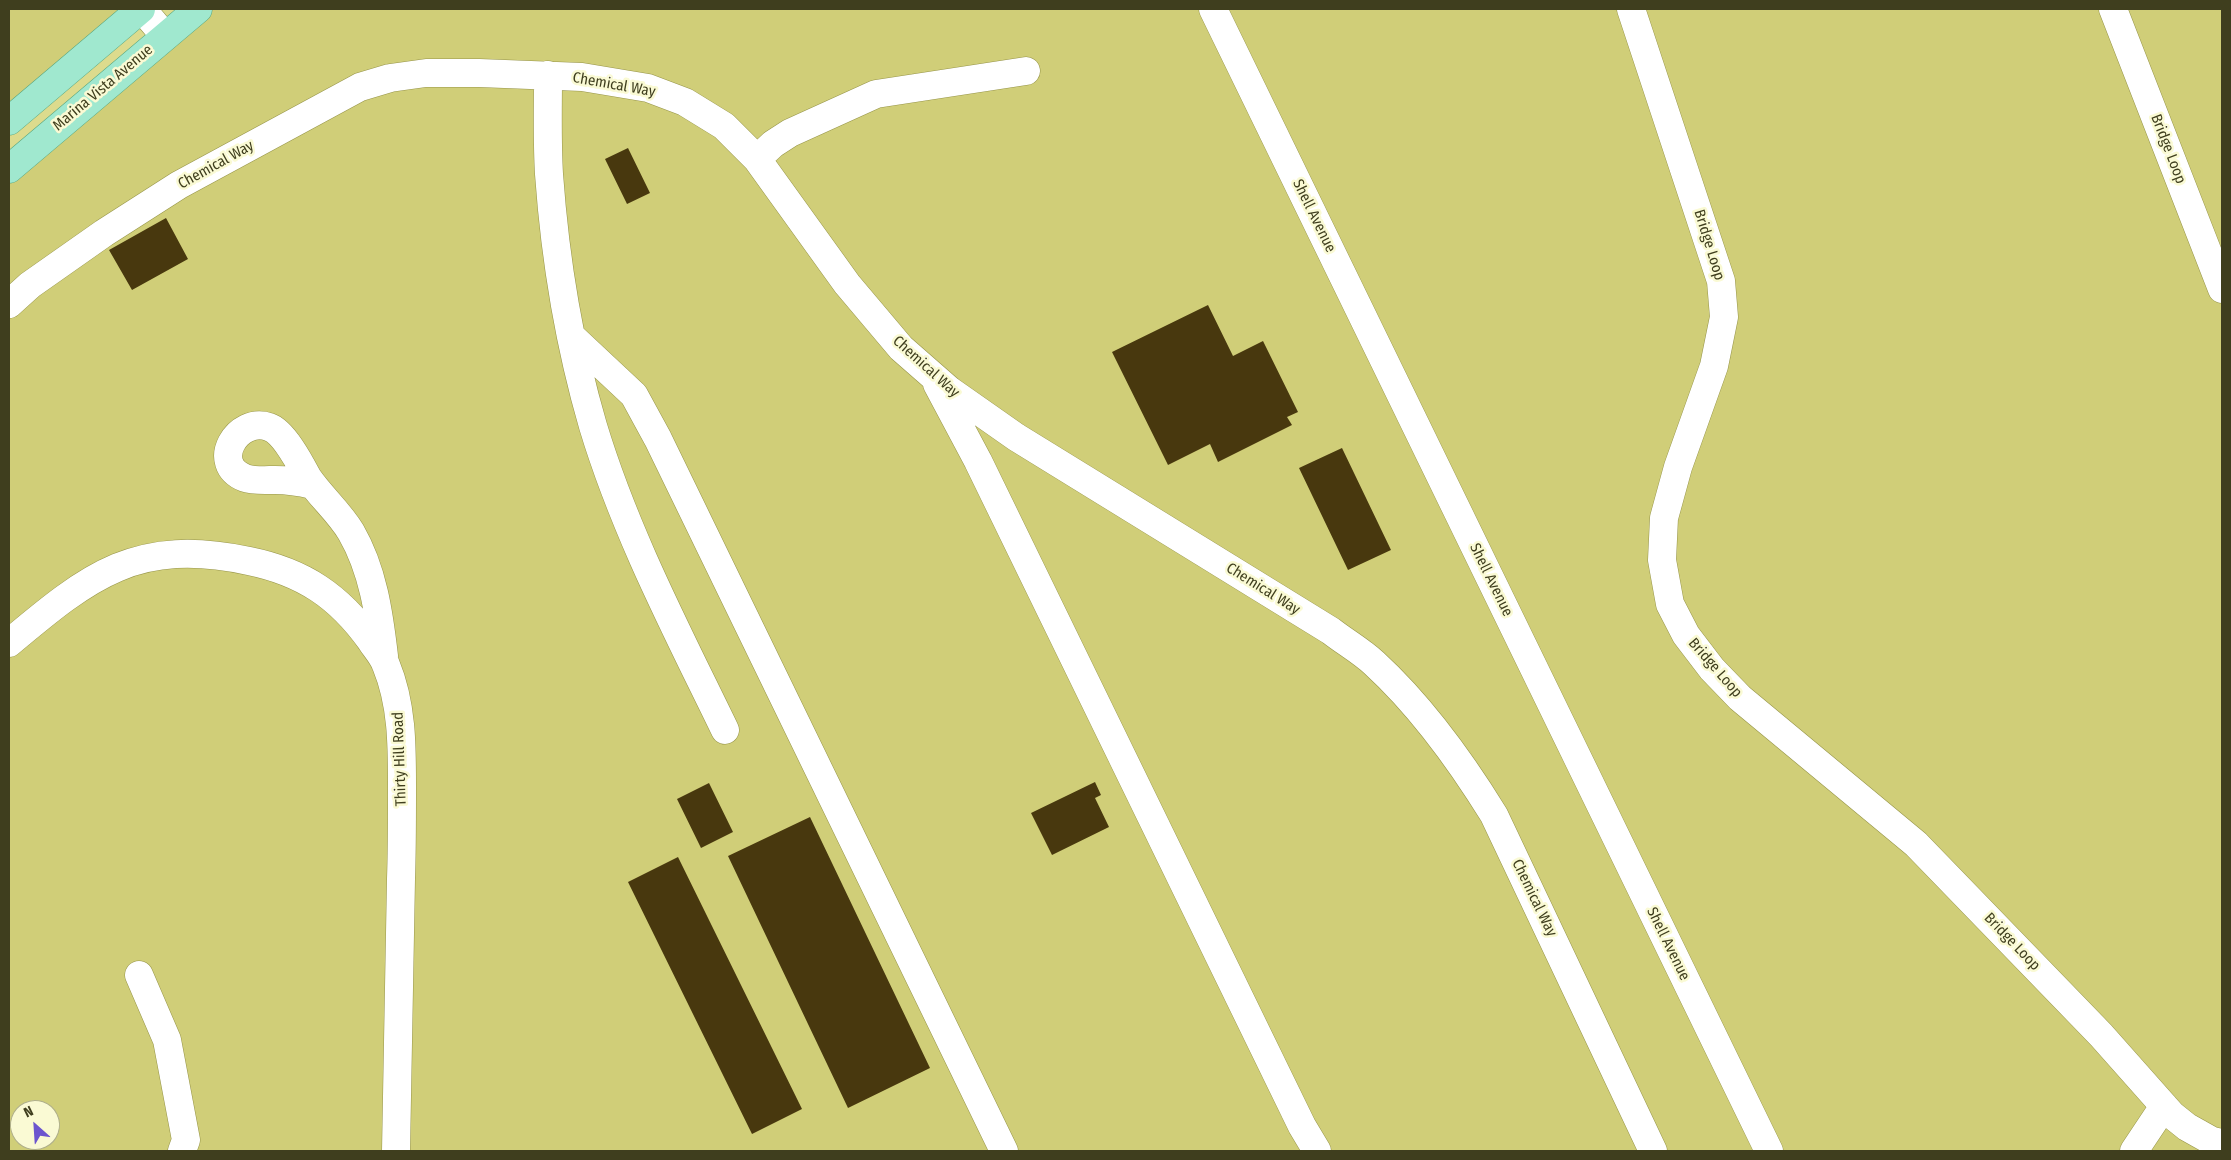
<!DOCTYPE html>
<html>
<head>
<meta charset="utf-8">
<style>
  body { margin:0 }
  #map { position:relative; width:2231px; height:1160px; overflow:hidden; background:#dcdb8d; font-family:"Fira Sans Condensed",sans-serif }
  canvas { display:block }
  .frame { position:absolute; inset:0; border:10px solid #3f3e1e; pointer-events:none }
  .north { position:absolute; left:10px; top:1100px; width:50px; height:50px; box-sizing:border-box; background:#fafad4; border:1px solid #afaf8b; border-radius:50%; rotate:334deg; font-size:14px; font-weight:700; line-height:20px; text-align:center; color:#3f3e1e }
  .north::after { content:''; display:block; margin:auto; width:18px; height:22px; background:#6c55ce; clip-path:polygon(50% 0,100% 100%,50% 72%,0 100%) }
</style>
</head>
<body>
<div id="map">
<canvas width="2231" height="1160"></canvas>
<div class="frame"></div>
<div class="north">N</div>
</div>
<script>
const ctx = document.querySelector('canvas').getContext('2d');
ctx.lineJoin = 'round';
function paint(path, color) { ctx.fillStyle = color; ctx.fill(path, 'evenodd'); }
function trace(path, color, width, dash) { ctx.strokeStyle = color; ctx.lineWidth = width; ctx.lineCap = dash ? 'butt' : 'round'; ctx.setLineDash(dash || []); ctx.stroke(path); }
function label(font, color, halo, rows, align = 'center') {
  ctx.font = font + ' "Fira Sans Condensed",sans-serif'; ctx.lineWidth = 5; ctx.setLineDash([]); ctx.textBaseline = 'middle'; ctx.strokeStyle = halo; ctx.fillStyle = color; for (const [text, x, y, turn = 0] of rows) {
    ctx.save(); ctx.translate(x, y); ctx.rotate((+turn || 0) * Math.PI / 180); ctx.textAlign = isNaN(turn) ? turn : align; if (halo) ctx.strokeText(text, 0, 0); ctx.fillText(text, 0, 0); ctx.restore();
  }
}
const built = new Path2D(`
  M9,9H141L9,121Z
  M198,9H2222V1151H9V169ZM20,1110H50V1140H20Z`);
const building = new Path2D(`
  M628,148L650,193L627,204L605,159Z
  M166,218L188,259L132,290L109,250Z
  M1208,305L1233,356L1263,341L1298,412L1287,417L1292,425L1218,462L1210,444L1168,465L1112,352Z
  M1342,448L1391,550L1348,570L1299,468Z
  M1095,782L1101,795L1095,798L1109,827L1052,855L1031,813Z
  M709,783L733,832L701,848L677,799Z
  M810,817L930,1068L848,1108L728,856Z
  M678,857L802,1109L752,1134L628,882Z`);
const minor = new Path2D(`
  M142,9L165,36
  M1213,9L1769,1151
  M1631,9L1721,281L1724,317L1714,366L1678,467L1664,518L1662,560L1670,604L1686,635L1712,669L1740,698L1916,844L2101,1035L2172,1115L2187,1127L2212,1141L2222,1143
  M2113,9L2222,289
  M548,75C548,108 547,141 549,174C555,258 569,344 593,426C625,532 677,631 725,730
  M757,159L773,144L790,133L876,94L1026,71
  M9,304L30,285L104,233L179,185L360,87L390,78L426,73H479L582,77L648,88L685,102L724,126L757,159L847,284L901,348L949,390L1016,437L1331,631C1345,642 1361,651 1374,663C1422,707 1460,760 1494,815L1653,1151
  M571,336L634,395L658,439L1004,1151
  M937,384L978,461L1302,1126L1317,1151
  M313,485C300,482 288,480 275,480C266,480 253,481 245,478C209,464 237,416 269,427C284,432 301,465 308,478C321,497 339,512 351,532C373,570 379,613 384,656
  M9,643C90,575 137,537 249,561C303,572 339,596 371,641C376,649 383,656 386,665C403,706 402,750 402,794C402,822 402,851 401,879C399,970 398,1060 396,1151
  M139,975L167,1040L186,1140L182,1151
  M2134,1151L2164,1106`);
const major = new Path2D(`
  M9,121L141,9
  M9,169L198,9`);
const streetNames = [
  ["Chemical Way",614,85,10],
  ["Marina Vista Avenue",103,88,-40],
  ["Bridge Loop",2168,149,69],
  ["Chemical Way",216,165,-29],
  ["Shell Avenue",1314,216,64],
  ["Bridge Loop",1709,245,73],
  ["Chemical Way",926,367,42],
  ["Shell Avenue",1491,580,64],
  ["Chemical Way",1263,589,32],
  ["Bridge Loop",1715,668,49],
  ["Thirty Hill Road",400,759,-92],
  ["Chemical Way",1534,898,64],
  ["Bridge Loop",2012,942,46],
  ["Shell Avenue",1668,944,64]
];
paint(built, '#d0ce78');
paint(building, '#48380e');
trace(minor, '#979549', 29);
trace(major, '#55a37c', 29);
trace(minor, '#fff', 28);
trace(major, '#a0e8cf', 28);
label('15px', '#3f3e1e', '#fafad4', streetNames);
</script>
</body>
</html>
